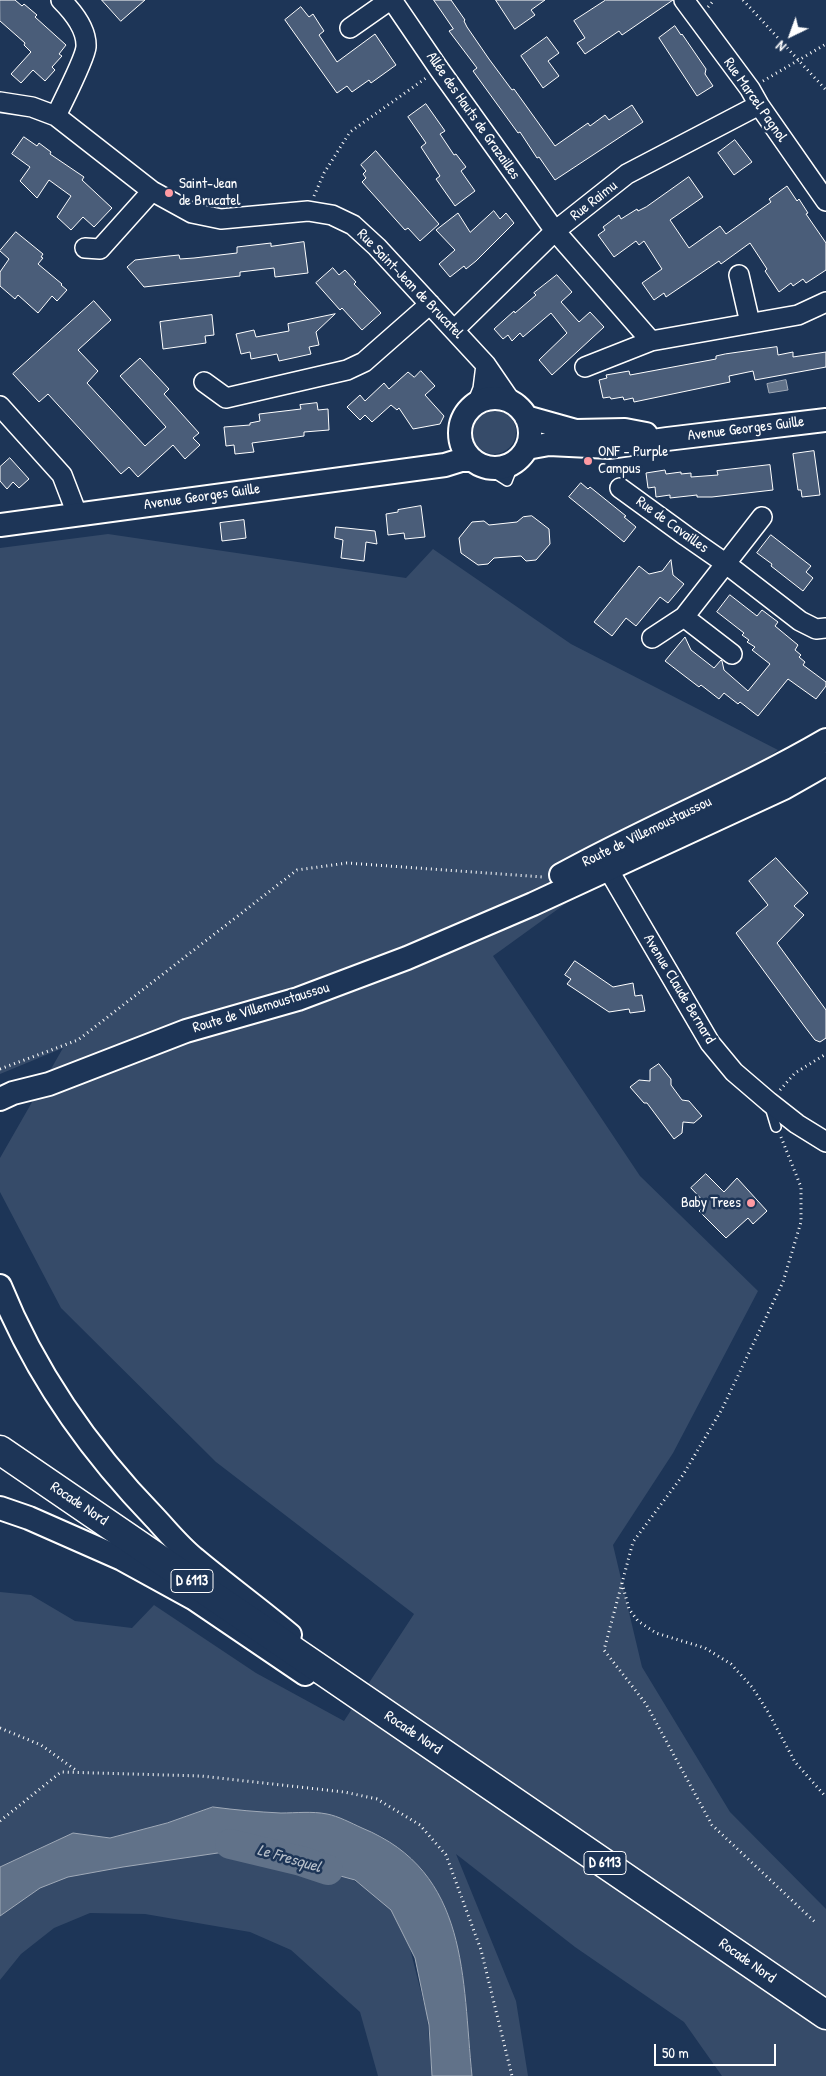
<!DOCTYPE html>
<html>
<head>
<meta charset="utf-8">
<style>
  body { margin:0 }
  #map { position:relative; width:826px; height:2076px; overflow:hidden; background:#1d3557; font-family:"Patrick Hand",sans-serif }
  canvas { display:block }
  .north { position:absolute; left:766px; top:10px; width:50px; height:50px; -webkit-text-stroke:4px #1d3557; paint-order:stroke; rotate:222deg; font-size:14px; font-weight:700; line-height:20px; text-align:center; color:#fff }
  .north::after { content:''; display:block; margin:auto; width:18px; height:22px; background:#fff; clip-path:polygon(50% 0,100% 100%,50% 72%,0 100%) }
  .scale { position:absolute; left:654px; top:2044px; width:122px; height:22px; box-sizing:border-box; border:2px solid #fff; border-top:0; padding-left:6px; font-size:15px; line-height:18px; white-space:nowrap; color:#fff; -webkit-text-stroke:4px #1d3557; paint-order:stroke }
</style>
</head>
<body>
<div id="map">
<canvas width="826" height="2076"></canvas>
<div class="north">N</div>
<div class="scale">50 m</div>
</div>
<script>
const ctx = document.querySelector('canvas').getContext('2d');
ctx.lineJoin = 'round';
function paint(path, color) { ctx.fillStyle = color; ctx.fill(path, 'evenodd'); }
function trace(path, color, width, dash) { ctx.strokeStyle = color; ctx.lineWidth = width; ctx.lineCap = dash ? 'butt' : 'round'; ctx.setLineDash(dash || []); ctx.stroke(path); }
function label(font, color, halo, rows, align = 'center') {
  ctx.font = font + ' "Patrick Hand",sans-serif'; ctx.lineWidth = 5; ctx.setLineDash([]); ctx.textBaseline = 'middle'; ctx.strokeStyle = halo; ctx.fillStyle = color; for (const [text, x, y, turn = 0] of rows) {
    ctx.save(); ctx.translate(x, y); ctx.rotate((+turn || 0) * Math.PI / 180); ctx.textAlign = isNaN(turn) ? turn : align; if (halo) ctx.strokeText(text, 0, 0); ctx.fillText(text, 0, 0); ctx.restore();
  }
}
const green = new Path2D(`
  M472 432a22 22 0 1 1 44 0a22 22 0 1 1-44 0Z
  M108,534L406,578L433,549L571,644L778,750L493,956L640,1176L758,1291L673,1453L613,1545L642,1667L730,1812L826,1909V2076H722L684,2022L575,1947L456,1854L516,2001L528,2076H472C469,2049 466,2022 464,1996C456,1922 446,1879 381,1836L327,1814L253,1812L213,1807L167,1823L110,1838L73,1833L0,1867V1592L31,1595L75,1621L132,1628L154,1605L256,1673L344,1721L414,1614L216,1462L61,1308L0,1192V1158L63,1048L0,1074V548Z
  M200,1848L247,1856L283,1853L347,1876L391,1905L409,1945L427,2015L432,2076H378L360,2012L291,1950L250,1932L145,1914L90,1913L54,1928L21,1954L0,1980V1914L43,1880Z`);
const water = new Path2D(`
  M786,380L788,390L769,393L767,384Z
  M213,1807C236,1810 258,1812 281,1813C296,1813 312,1811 327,1814C338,1816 351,1823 362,1828C470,1872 462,1979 472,2076H432L429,2025L415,1958L391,1910L355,1880L315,1869L285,1856L266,1852L238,1850L123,1867L68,1877L40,1888L0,1916V1867L73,1833L110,1838L167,1823Z`);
const river = new Path2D(`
  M230,1844L301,1861L328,1870`);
const building = new Path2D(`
  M0,0H15L22,6L24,4L37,15L35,17L66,45L59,54L62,56L52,67L55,70L45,81L33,70L21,83L11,74L31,52L24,45L25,43L0,21Z
  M102,0H145L121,21Z
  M434,0H451L465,20L464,21L467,27L489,59L512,90L514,89L555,146L588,123L590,126L605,115L609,120L632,105L643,122L555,180L539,157L537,158L520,132L518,133L473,71L477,68L449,31L453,29Z
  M496,0H545L531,10L535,15L515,29Z
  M606,0H673L622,35L619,31L585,54L577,43L585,38L574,21Z
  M301,7L309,17L313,14L320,25L324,31L319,35L337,62L375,34L396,65L371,83L369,80L352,92L347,86L337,93L285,20Z
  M675,26L681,35L682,34L706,69L705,74L713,86L697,96L659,38Z
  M547,37L559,53L548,61L559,76L543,88L521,56Z
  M426,104L445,131L440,134L454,155L456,154L466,167L461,171L475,191L455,206L436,179L440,176L421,147L426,143L408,117Z
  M24,137L37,146L39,143L51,152L50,154L84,177L82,180L112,208L94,227L83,217L71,230L57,217L71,196L49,180L37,198L20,181L30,167L12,154Z
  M735,140L752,162L734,175L718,153Z
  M376,151L439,224L420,241L408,228L405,230L362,182L366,178L363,174L366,171L361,165Z
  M689,177L703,197L670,220L689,248L720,226L726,234L771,202L769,199L787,186L797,201L799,199L808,213L806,214L826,243V270L806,283L803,279L793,286L791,283L779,292L765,271L767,269L750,243L721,264L719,261L666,297L664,293L654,300L642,283L662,269L644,241L639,245L636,241L614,257L598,235L605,230L603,227L619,215L621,219L637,209L638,211L646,207Z
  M494,211L500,219L506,213L514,223L476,261L466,269L464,266L450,277L439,264L455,250L436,230L458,213L470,232Z
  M16,232L43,254L41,257L43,258L38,264L62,284L61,285L67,290L57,301L52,296L38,313L18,295L15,299L0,286V272L9,259L0,251Z
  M304,242L308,273L275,277L274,268L240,272V276L144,287L127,267L135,260L169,256L179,255L180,259L194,258L237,253V247L271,243V246Z
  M333,268L339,275L345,270L356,282L354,284L381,313L362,330L342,308L340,310L316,283Z
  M557,275L572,292L561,302L579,322L590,312L604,327L552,375L539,360L567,333L551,313L523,337L520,333L512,341L508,335L503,339L494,329L514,311L515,313L536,295L534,293Z
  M94,301L111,320L78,350L98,371L87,383L145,446L166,427L120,376L140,358L169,389L164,394L199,433L193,438L200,445L185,459L173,445L138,477L129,467L121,474L48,394L39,402L13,374Z
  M335,314L316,332L319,345L309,347L311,354L279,361L277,354L251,359L250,352L241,354L236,334L254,330L256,337L289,331L288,324Z
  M212,315L214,335L205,336L206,343L163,349L160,322Z
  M777,347L778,355L793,352V357L826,352V367L755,380L753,371L729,376L730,382L634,402L633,398L624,400L623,397L611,399L610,397L603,398L599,380L607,378L606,375L629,371L630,375L716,359V356L725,354Z
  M421,371L435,386L425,395L444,416L440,424L413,429L399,408L397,410L391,405L372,422L365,415L360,420L347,407L360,395L365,401L384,383L389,389L408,372L414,377Z
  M317,403L318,410L328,409L329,430L304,432V436L252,443L254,452L235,454L234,445L226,446L224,427L250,425V423L260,421L259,414L301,409L300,405Z
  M814,451L820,495L802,497L801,490H798L793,454Z
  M10,458L29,479L19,488L13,482L7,489L0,481V467Z
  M770,465L773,490L712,497H697V495L670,498V495L656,497L655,487L648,488L646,473L665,470L666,474L681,472V474L691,473V477L718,475L717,471Z
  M581,483L588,489L590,487L626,516L624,517L636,527L624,542L569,497Z
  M421,506L425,537L405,539L404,533L388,535L386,514L398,512V510Z
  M532,516L549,529L550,544L536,560L526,561L521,556L494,558L488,564L478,565L461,553L459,538L472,522L484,521L489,525L517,522L523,517Z
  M244,520L246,538L222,541L220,523Z
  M336,527L375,531L377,544L366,542L364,561L341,558L343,540L335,538Z
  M771,535L811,566L806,572L813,578L803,591L771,566L772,564L757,553Z
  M671,560L673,575L684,584L668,603L660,597L636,626L626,618L612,636L594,622L639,566L649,574L662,571Z
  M730,595L757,616L762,610L778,622L775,626L798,645L795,650L801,655L799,657L805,662L803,665L826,682V686L816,699L788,679L758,716L740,702L738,704L724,693L719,699L701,685L699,687L665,661L685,637L691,650L714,668L721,660L722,661L724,670L748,691L770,664L752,650L755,647L747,642L749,640L742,635L744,633L717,612Z
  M776,858L808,893L794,906L804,915L777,943L826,1010V1038L820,1042L815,1040L805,1027L736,933L768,905L749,881Z
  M575,961L613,987L633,983L635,996L642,995L645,1011L630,1013L629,1009L609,1012L567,984L571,979L565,975Z
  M659,1064L671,1079V1085L682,1100L689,1101L702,1116L694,1123L683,1122L682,1133L674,1139L647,1103H644L630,1087L639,1080L650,1081V1070Z
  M706,1174L724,1192L737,1178L767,1211L753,1224L748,1218L726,1238L699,1211L706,1204L691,1188Z`);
const path = new Path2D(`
  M743,0L826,90
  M708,7L714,0
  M763,81L826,44
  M314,196L324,173L350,132L426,78
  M0,1069L78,1040L297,870L347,863L543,877
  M780,1090L795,1073L826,1054
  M781,1137L801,1187V1222L783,1282L722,1409L683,1475L633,1542L604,1650L646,1704L712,1825L816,1923
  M622,1583L629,1609L638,1621L656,1633L705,1648L731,1664L752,1687L768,1712L795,1762L826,1797
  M0,1728L41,1745L77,1771
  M0,1821L61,1772L201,1776L344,1792L377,1799L420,1825L446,1855L481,1950L512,2076`);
const service = new Path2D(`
  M485,467L507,481L514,463
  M770,1107L776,1127`);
const minor = new Path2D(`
  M392,0L439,69L555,231L651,341
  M684,0L750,89L759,105L826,201
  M350,28L390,0
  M0,102L32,107L56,116L152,191L192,213L221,219L308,211L332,215L353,225L377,247L486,365L512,403
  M56,116C62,103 85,59 86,47C87,30 73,12 61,0
  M85,248L100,249L152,191
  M739,275L750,323
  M454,330L555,231L627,174L759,105
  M585,367L651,341L798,315L826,302
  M204,382L226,398L347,370L364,362L430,304
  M477,404L483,389L486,365
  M0,406L62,475L77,514
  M620,488L686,536L725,563L800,621L816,629L826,628
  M652,638L684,617
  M732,654L684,617L762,517
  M601,857L710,1043L734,1072L769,1102L797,1124L826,1142`);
const tertiary = new Path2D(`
  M460 433a35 35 0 1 1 70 0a35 35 0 1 1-70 0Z
  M526,417L576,431L625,430L646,434
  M527,448L549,444L610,447L667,439L826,420
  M0,525L445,465L461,460H473
  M561,875C648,827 740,790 826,740
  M0,1099L13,1093L49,1084L186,1031L298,999L407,958L533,904L784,788L826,764
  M0,1286C35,1373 90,1451 155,1518C168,1532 180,1547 195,1559C226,1585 259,1609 290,1635
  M0,1508L29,1518L122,1559L193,1598L305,1674`);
const primary = new Path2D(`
  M0,1450L826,2015`);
const markers = [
  [169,193,5,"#ff9aa2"],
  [588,461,5,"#ff9aa2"],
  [751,1203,5,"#ff9aa2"]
];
const shields = [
  [192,1581,42],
  [605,1863,42]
];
const shieldNames = [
  ["D 6113",192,1581],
  ["D 6113",605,1863]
];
const streetNames = [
  ["Rue Marcel Pagnol",755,100,55],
  ["Allée des Hauts de Grazailles",473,116,55],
  ["Rue Raimu",594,201,-38],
  ["Rue Saint-Jean de Brucatel",410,284,46],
  ["Avenue Georges Guille",746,429,-7],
  ["Avenue Georges Guille",202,497,-8],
  ["Rue de Cavailles",672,525,36],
  ["Route de Villemoustaussou",647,832,-26],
  ["Avenue Claude Bernard",679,989,59],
  ["Route de Villemoustaussou",261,1008,-17],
  ["Rocade Nord",79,1504,34],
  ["Rocade Nord",413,1733,34],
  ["Rocade Nord",747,1961,35]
];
const poiNames = [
  ["Saint-Jean",179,184],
  ["de Brucatel",179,201],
  ["ONF - Purple",598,452],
  ["Campus",598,469],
  ["Baby Trees",741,1203,"right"]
];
const waterNames = [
  ["Le Fresquel",289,1859,16]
];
paint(green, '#364b69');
paint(water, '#617289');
trace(water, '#a0aab8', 1);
trace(river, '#617289', 30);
paint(building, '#4a5d79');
trace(building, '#fff', 1);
trace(service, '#fff', 12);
trace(minor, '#fff', 22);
trace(tertiary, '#fff', 26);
trace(primary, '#fff', 31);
trace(path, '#fff', 3, [1, 4]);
trace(service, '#1d3557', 9);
trace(minor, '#1d3557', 19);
trace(tertiary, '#1d3557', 22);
trace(primary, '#1d3557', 28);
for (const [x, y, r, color] of markers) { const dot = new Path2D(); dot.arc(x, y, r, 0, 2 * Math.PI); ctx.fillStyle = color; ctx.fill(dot); trace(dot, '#1d3557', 2); }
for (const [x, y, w] of shields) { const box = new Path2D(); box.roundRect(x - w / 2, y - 11.5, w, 23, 4); ctx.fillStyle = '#1d3557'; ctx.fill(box); trace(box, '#fff', 1); }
label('bold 14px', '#fff', null, shieldNames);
label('15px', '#fff', '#1d3557', streetNames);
label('15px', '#fff', '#1d3557', poiNames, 'left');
label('italic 16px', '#b8c0ca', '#1d3557', waterNames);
</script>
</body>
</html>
